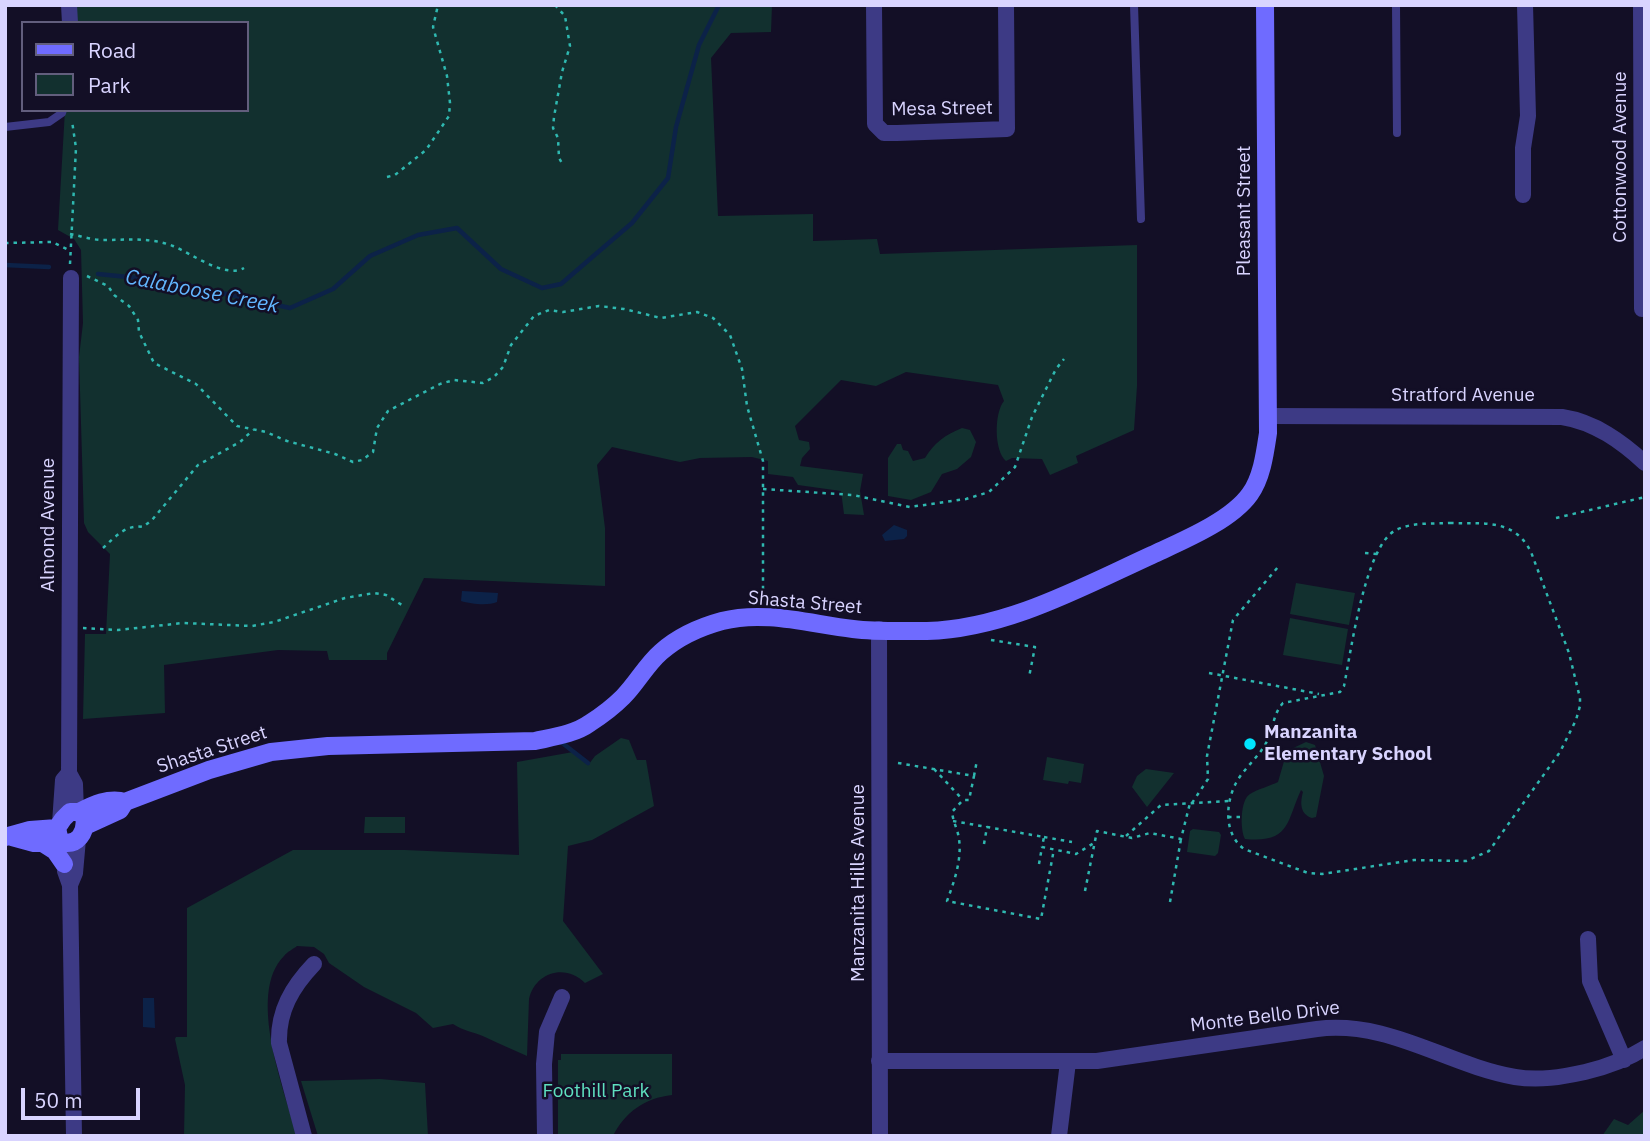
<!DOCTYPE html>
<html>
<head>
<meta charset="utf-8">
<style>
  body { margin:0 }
  #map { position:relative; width:1650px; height:1141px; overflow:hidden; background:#130f26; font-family:"IBM Plex Sans",sans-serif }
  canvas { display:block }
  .frame { position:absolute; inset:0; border:7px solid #d9d4ff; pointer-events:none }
  .legend { position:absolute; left:21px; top:21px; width:228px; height:91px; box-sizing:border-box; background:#130f26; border:2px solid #625e7d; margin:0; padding:9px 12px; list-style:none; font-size:21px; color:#d9d4ff }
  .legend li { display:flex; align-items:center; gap:14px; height:35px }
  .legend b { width:35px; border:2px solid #625e7d }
  .scale { position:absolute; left:21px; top:1088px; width:119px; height:32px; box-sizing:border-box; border:4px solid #d9d4ff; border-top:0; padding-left:9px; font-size:21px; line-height:24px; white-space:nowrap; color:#d9d4ff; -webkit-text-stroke:5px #130f26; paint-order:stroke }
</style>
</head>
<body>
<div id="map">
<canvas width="1650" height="1141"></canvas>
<div class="frame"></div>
<ul class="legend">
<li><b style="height:9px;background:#6f6bff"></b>Road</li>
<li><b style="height:19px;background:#12302f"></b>Park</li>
</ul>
<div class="scale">50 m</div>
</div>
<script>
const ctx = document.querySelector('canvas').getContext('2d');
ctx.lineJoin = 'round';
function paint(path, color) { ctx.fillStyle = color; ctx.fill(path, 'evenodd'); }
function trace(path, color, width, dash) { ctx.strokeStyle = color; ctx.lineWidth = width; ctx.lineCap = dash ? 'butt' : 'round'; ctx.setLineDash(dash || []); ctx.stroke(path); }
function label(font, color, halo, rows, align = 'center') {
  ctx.font = font + ' "IBM Plex Sans",sans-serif'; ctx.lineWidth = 5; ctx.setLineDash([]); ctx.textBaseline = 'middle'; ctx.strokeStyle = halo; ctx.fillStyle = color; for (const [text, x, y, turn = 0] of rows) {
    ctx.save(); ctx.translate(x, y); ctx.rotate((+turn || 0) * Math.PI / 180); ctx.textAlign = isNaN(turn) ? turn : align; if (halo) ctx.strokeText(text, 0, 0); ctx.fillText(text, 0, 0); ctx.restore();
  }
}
const green = new Path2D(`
  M75,5H772L771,32L731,33L711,58L718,216L813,214V241L877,239L880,254L1137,245V386L1134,430L1076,456L1078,463L1050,475L1042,459L1012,458L1006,461C994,451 994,413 1004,401L998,385L906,372L876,386L841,380L795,426L799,440L809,442L810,449L802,458L800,466L863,474L860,491L864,515L844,514L841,491L798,485L793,477L768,474V461L752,457L700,458L680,462L612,447L597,465L605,528V586L424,578L387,653V660H329L327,651L278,650L164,665L165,713L83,719L85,634H106L110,554L88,532L84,523L79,357L83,323L81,250L74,239L58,230L65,110H247V23H76Z
  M962,428L970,430L976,442L971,457L957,469L942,474L931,492L911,500L888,496V458L897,444H901L903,450L908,451L913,461L925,458C934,443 945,435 962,428Z
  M1296,583L1355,593L1349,625L1290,614Z
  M1290,618L1348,629L1342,665L1283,655Z
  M621,738L629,740L637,760H646L654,806L592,840L568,846L563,921L603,974L585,983C566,963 535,972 529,999L527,1056C513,1050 498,1043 485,1037C474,1032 463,1031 453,1024L433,1028L416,1013L364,987L329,963L324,954L314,947L297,946C293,949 287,952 284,956C246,994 285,1092 297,1136H184L185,1085L175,1039L176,1037H187V908L293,850H405L519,855L517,762L573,752L589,764L595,756Z
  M1306,742L1315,745L1324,776L1316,817L1312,818C1300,814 1300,803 1303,792L1301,790C1286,823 1290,843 1245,839C1240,830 1240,800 1250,794C1258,789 1270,786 1278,782L1287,751Z
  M1047,757L1084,764L1081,783L1069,781L1068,784L1043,780Z
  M1146,769L1174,773L1147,807L1132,787L1137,776Z
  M365,817H405V833H364Z
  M1193,829L1219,832L1221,835L1218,853L1215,856L1187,852L1190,831Z
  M561,1054H672V1095C645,1098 625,1112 613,1136H558V1060H561Z
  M380,1079L425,1083L428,1136H318L301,1081Z
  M1645,1110V1136H1602L1614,1119L1628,1125Z`);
const water = new Path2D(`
  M894,525L907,530V536L904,539L885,541L882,535Z
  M462,591L498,593L497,602C488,606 471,604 461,601Z
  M143,998H154L155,1028L143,1027Z`);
const stream = new Path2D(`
  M5,265L49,267
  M98,274L168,281L290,308L333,289L370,256L418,235L457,228L501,269L542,288L561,284L590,259L632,223L668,178L676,127L699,45L719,5
  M561,742L588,763`);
const path = new Path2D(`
  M555,5L565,16L570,46L562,72L554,117L553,128L558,138L559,158L563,165
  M387,177L395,175L426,150L449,116L450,103L447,76L433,27L438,5
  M70,234C81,236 92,240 103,240C127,240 150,237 173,246C191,253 225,279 244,268
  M5,243L52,242L69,250
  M70,264L76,148L72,121
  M87,276L108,286L114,295L129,306L138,320L139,332L154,363L196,384L237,426L266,432L287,441L335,454L353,462L362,460L373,452L377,428L388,411L440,384L454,380L483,383L494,377L503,367L511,345L534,316L549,310L563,312L599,306L624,309L661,318L697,312L713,318L730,335L742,369L747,406L763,461V601
  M763,489L853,495L910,507L966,499L989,492L1015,467L1032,417L1056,369L1064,359
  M1556,518L1645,497
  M1450,523C1483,524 1514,518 1531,552L1569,653L1580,698V706L1576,720L1560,752L1489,851L1466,861L1414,860L1322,874L1308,873L1244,849C1224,834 1225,804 1236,783C1244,768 1258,758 1266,743C1274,730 1272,715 1283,703L1340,692L1344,686C1351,652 1365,545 1396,530C1412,522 1432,524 1450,523Z
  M103,548C115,537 126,524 143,527L152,520L198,465L240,442L253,430
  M1365,553L1377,554
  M83,628L118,630L183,623L252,626L274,622L345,598L374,593L386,595L405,607
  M991,640L1035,647L1029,677
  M1209,673L1319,694
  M898,763L974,776L969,800H963L952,812C953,822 958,830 959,839C962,860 954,882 947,901L1041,919L1054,849
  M934,769L963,800
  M974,776L977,760
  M1192,803L1208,779L1207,756L1233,620L1278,567
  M1228,817H1243
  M953,821L987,827
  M1126,836L1161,805L1230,801
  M1044,837L1072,842
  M984,844L987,827L1044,837L1042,847L1076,854L1094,843
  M1039,864L1042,847
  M1085,891L1097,831L1132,838L1150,833L1181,839L1190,803
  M1170,902L1181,839`);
const lane = new Path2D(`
  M1134,5L1141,219
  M1396,5L1397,133
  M5,127L49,122L62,113L63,110`);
const street = new Path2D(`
  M69,5L70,23
  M874,5L875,124L884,133H897L1007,129L1006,5
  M1641,5L1642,309
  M1523,195V148L1528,116L1525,5
  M71,278L69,773L75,784L76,812
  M1267,416L1562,417C1595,422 1622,442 1645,463
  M879,629L880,1136
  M60,823L63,780L69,773
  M64,852L65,871L70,885L74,1136
  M70,885L75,873L78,839
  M1588,939L1590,981L1624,1060
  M879,1061H1097L1317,1029C1389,1020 1447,1065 1515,1077C1539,1081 1562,1077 1585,1072C1606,1067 1626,1060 1645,1048
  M304,1136L279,1043C278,1011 292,987 314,964
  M545,1136L544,1064L547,1032L562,997
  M1059,1136L1068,1062`);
const secondary = new Path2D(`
  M70,812H79L84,816C87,832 78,847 60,842L57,828L63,819Z
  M79,812C93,805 109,797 125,802L209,770L271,752L328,746L535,741C553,737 575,734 590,723C601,716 614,706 623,697C637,683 646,665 661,652C678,637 700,627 722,621C765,610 810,624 853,629C877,632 903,631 927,631C1006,629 1082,587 1152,555C1182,541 1231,521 1250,494C1262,477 1265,453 1268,433L1265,5
  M85,826L120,810L125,802
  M5,837L30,830L57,828
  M12,837L34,843L60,842
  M44,844L55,851L64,864`);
const markers = [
  [1250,744,7,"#00e5ff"]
];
const streetNames = [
  ["Mesa Street",942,109,-1],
  ["Cottonwood Avenue",1621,157,-90],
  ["Pleasant Street",1245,211,-90],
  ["Stratford Avenue",1463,396],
  ["Almond Avenue",49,525,-90],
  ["Shasta Street",805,603,5],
  ["Shasta Street",212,750,-18],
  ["Manzanita Hills Avenue",859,883,-90],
  ["Monte Bello Drive",1265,1017,-7]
];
const poiNames = [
  ["Manzanita",1264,733],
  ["Elementary School",1264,755]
];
const parkNames = [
  ["Foothill Park",596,1092]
];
const waterNames = [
  ["Calaboose Creek",202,292,11]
];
paint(green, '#12302f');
paint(water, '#0c2248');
trace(stream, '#0c2248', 4.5);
trace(path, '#2fb8b0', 2.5, [3.5, 5]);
trace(lane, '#3d3a85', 8);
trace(street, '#3d3a85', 16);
trace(secondary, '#6f6bff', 18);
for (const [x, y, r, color] of markers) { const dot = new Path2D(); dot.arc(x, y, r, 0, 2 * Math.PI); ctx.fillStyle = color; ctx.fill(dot); trace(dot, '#130f26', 2.5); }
label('19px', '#d9d4ff', '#130f26', streetNames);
label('bold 19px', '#d9d4ff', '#130f26', poiNames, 'left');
label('19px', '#5fe0c0', '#130f26', parkNames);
label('italic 21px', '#62b6ff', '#130f26', waterNames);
</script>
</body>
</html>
